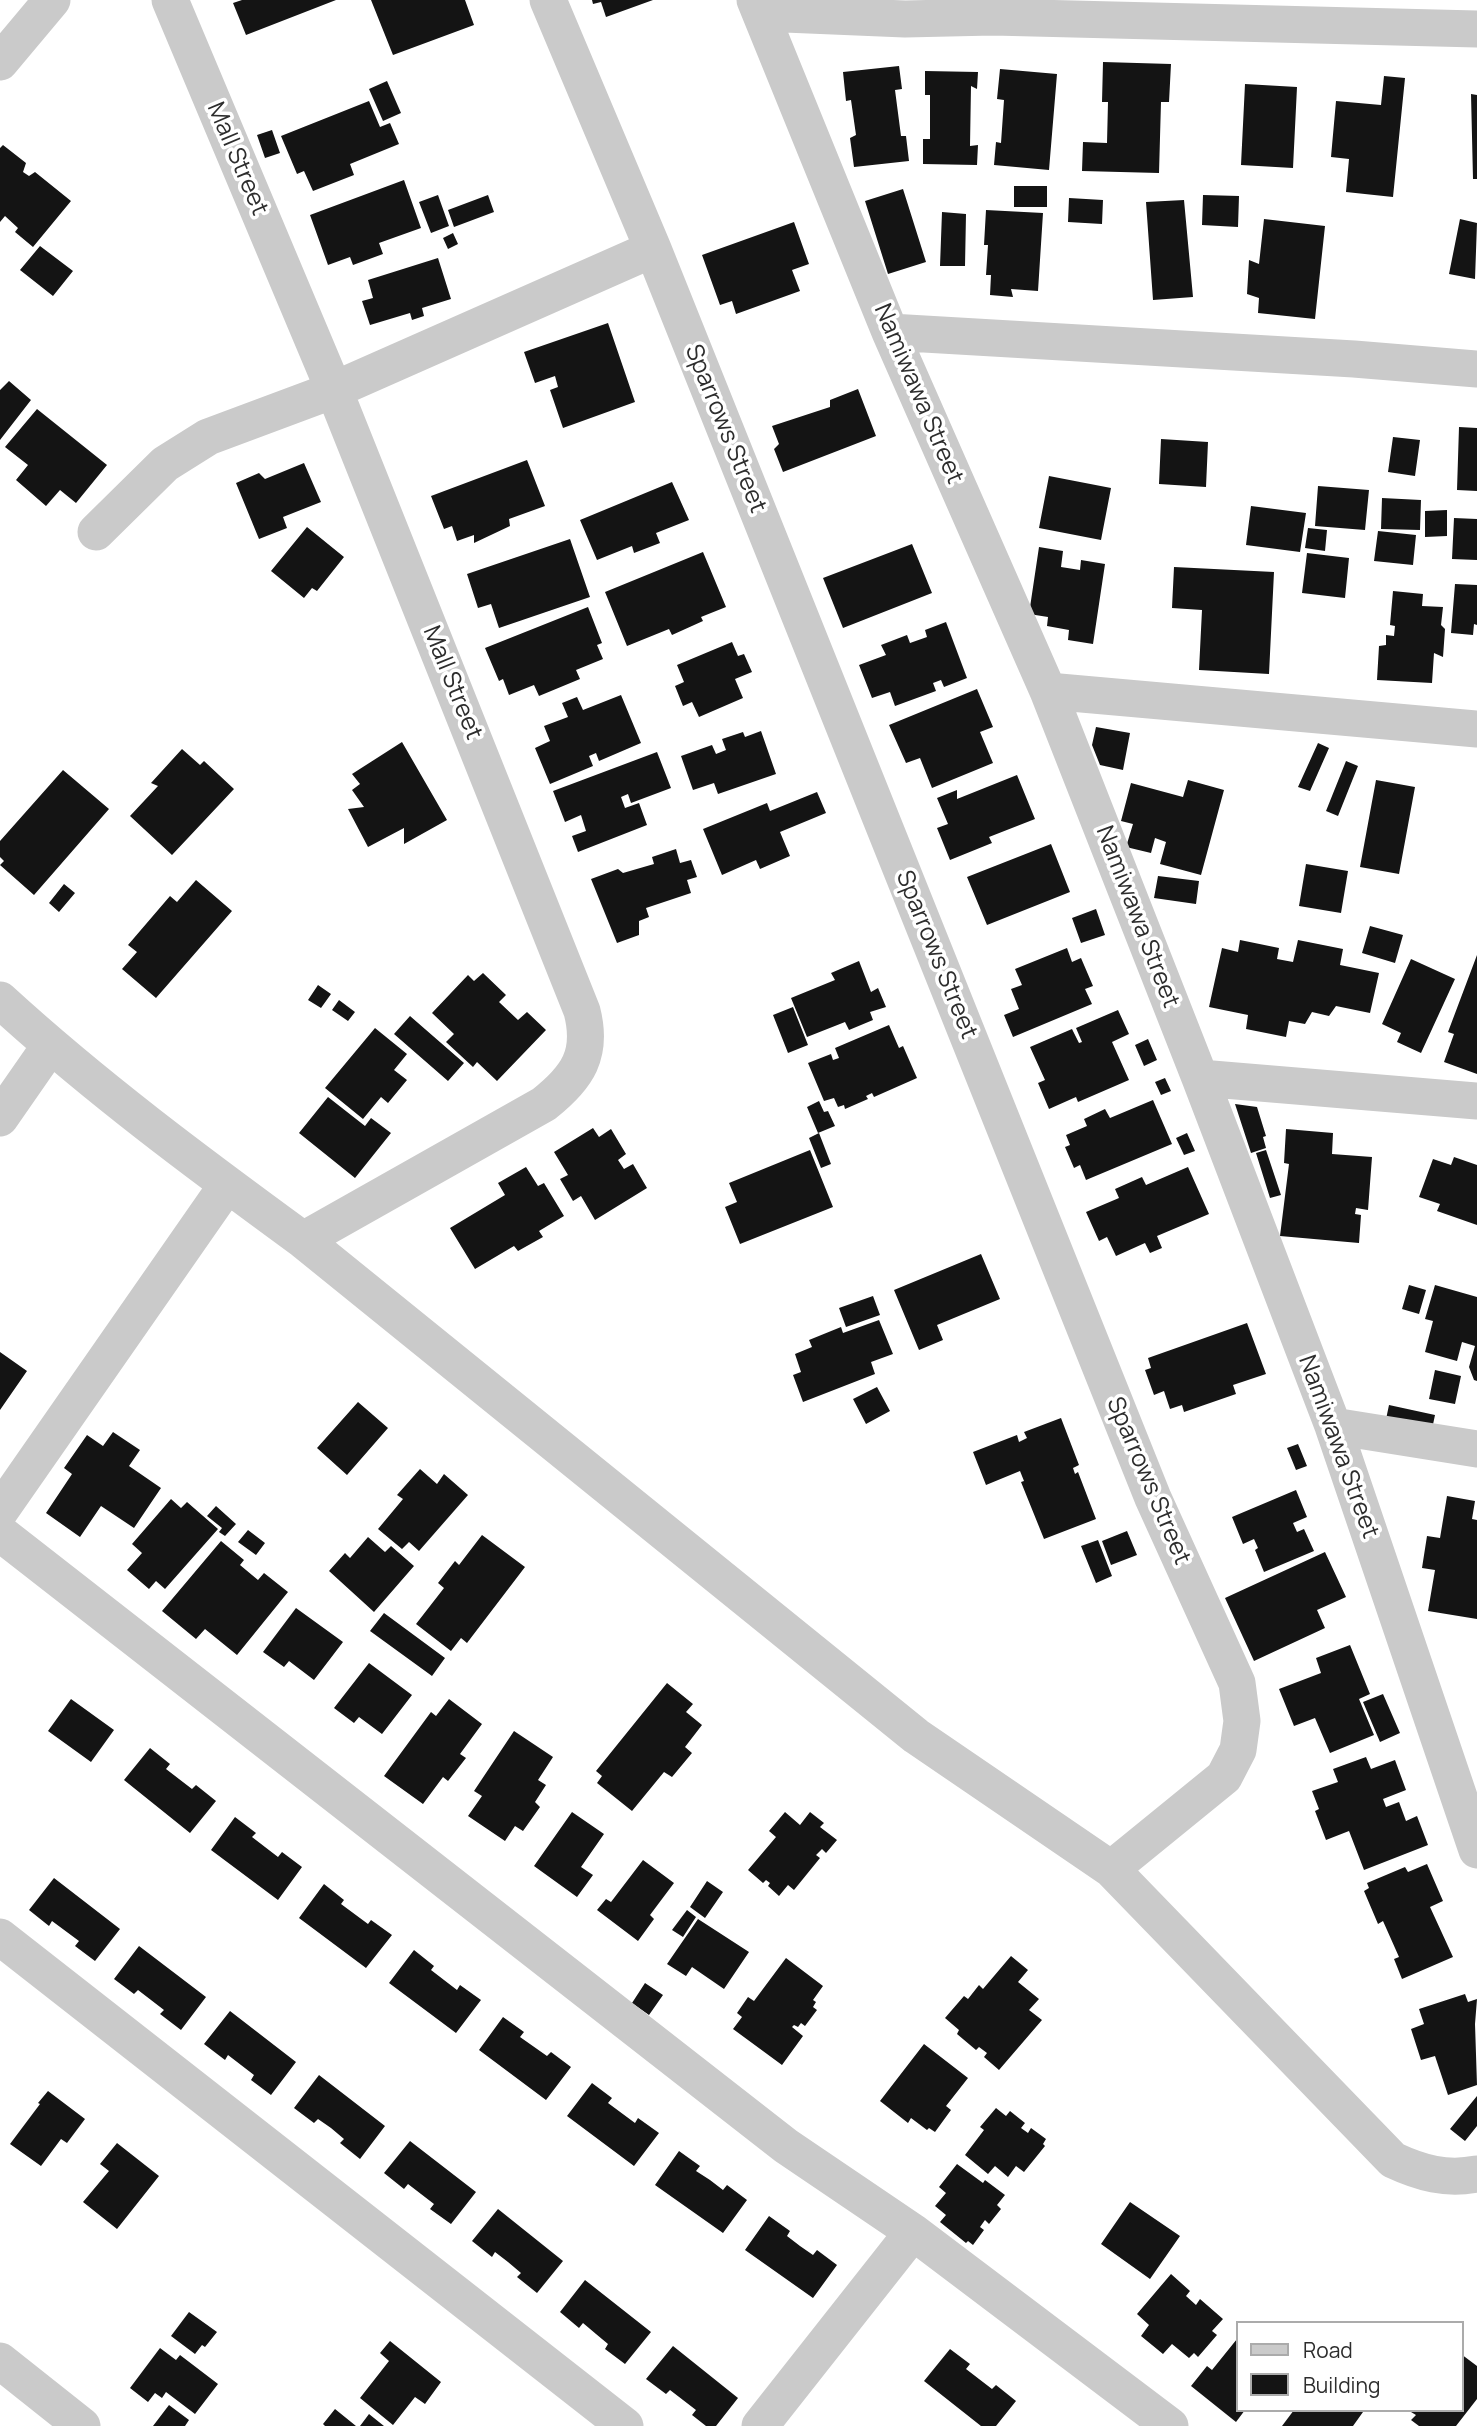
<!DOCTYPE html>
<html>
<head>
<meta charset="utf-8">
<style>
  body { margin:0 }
  #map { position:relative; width:1477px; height:2426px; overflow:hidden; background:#fff; font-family:Manrope,sans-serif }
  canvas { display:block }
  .legend { position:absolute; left:1236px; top:2321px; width:228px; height:91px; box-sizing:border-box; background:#fff; border:2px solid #ababab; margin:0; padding:9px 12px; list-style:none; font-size:21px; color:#2d2d2d }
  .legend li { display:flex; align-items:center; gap:14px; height:35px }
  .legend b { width:35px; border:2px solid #ababab }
</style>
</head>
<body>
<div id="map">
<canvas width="1477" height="2426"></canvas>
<ul class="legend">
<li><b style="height:9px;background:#cacaca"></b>Road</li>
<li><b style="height:19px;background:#141414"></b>Building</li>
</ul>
</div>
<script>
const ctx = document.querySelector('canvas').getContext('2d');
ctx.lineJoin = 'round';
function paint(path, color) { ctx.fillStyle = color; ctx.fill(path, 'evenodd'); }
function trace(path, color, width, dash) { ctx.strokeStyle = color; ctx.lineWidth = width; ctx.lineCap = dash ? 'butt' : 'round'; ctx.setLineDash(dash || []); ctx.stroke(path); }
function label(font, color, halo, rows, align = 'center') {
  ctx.font = font + ' Manrope,sans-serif'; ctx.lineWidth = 7; ctx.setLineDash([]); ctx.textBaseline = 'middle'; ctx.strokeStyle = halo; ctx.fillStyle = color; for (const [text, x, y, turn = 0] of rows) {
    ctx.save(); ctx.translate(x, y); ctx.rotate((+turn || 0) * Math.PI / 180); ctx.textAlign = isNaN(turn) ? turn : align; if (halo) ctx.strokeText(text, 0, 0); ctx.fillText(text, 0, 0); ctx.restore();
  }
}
const building = new Path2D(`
  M242,0H336L246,35L233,3Z
  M371,0H465L474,25L393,55Z
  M592,0H653L606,17L601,2L593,4Z
  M1103,62L1171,64L1169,102H1161L1159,173L1082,171L1083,142L1107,143L1108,102H1102Z
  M899,66L902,89L895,90L901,136H906L909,161L854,167L850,138L856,135L851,100L846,101L843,72Z
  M1000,69L1057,74L1049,170L994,165L996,142L1001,143L1004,100L997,99Z
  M925,71L978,72L977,89L971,86L970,146L978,145L977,165L923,164V139H930V95H925Z
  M1384,76L1405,78L1393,197L1346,192L1349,159L1331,157L1336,101L1381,105Z
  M387,81L401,113L383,121L369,89Z
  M1245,84L1297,87L1293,168L1241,165Z
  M1471,94L1477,95V179H1473Z
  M369,101L380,127L390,123L399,144L350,164L354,175L313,191L304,171L297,174L281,136Z
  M272,130L280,153L265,158L257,135Z
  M3,145L26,163L23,172L29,176L35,172L71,201L33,247L15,232L18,228L5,216L0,222V148Z
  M404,180L421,228L379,243L383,254L353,265L350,257L328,265L310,215Z
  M1014,186H1047V207H1014Z
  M903,189L926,262L888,274L865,201Z
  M438,195L449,226L431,233L419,202Z
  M488,195L494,212L454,227L448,210Z
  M1203,195L1239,196L1238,227L1202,225Z
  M1069,198L1103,200L1102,224L1068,222Z
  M1184,200L1193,297L1153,300L1146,202Z
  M986,210L1043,213L1038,291L1011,289L1013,297L990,295L991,275H986L988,245H984Z
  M942,212L966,214L965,266H940Z
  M1264,219L1325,226L1315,319L1258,313L1259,298L1247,294L1249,260L1259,264Z
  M1460,219L1477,223L1475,279L1449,274Z
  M794,222L809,264L792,270L800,291L736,314L732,301L720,305L702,255Z
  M453,233L458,244L448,249L443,238Z
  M40,246L73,271L53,296L20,270Z
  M438,258L451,299L422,308L424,316L412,320L410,313L370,325L362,301L373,298L368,280Z
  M608,323L635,402L563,428L550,390L558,387L555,376L535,383L524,352Z
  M9,381L31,400L0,440V390Z
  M858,389L876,436L783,472L774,449L779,444L772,426L830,407V400Z
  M37,409L107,465L76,503L60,490L46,506L16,480L28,465L5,447Z
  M1459,427L1477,428V491L1457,490Z
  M1393,437L1420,440L1415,476L1388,472Z
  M1161,439L1208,442L1206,487L1159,484Z
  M527,460L545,506L509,519L510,526L474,543V535L457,541L452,526L444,529L431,496Z
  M304,463L321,502L283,517L287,528L259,539L236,483L259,473L265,479Z
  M1049,476L1111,488L1101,540L1039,528Z
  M672,482L689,520L656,533L660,543L634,553L632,546L597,560L580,520Z
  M1318,486L1369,490L1365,530L1315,526Z
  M1382,498L1421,500L1420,530L1381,529Z
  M1251,506L1306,513L1300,552L1246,545Z
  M1447,510V536L1425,537V511Z
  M1454,518L1477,519V560L1452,559Z
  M307,527L344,557L317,591L312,588L304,598L271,571Z
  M1308,528L1327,530L1325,551L1305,548Z
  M1378,531L1416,535L1413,565L1374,561Z
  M570,539L590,597L499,628L491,604L478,608L467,574Z
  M912,544L932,593L843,628L823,578Z
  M1039,547L1063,551L1061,567L1080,570L1081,560L1105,564L1093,644L1068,640L1069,630L1047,626L1048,617L1029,614Z
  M703,552L726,607L701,617L703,621L672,635L669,629L627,646L605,592Z
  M1307,553L1349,558L1345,598L1302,593Z
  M1174,567L1274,572L1269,674L1199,670L1202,610L1172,608Z
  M1455,584L1477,585V625L1474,624L1473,635L1451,633Z
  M1393,591L1423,594L1422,606L1443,607L1441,625L1445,629L1443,657L1434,653L1432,683L1377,680L1379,646L1386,645V635L1394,636L1395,626L1390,625Z
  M588,607L602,643L597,645L603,659L576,670L580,679L539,696L534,685L509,695L503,679L499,681L485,648Z
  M946,622L967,678L944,687L941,680L933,683L936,691L895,706L890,692L872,698L859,665L886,655L881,645L907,635L910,643L927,637L925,630Z
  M732,642L738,656L744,654L752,672L735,679L743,698L699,717L692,702L683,706L675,686L684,682L677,665Z
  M977,689L993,727L980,732L993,763L932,788L920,758L906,763L889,725Z
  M621,695L641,743L599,761L596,753L589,756L593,766L550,784L535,748L550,741L544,726L568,717L562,703L577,697L583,710Z
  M1096,727L1130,733L1123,770L1100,765L1092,745Z
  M761,731L776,774L718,794L714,783L693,790L681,756L712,745L716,754L726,750L722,739L743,732L745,737Z
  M402,742L447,820L404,844V828L368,847L348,809L364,807L352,790L360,784L352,774Z
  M1318,743L1329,748L1310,791L1298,787Z
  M182,749L200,765L204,761L234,789L172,855L130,816L158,786L151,783Z
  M657,752L671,788L631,803L628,794L621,797L625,808L639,803L647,825L578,852L572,836L586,831L581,815L565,822L553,791Z
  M1346,761L1358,766L1338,816L1326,811Z
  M63,770L109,809L34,895L0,865L4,861L0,857V841Z
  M1017,775L1035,819L989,837L992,843L950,860L937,828L948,824L937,798L957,790V799Z
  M1188,780L1224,790L1201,875L1160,864L1166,842L1155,838L1151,853L1126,847L1133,824L1121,821L1131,783L1183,797Z
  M1376,780L1415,787L1399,874L1360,867Z
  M817,792L826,813L780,832L790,856L760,869L756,860L722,875L703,829L767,803L770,811Z
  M1051,844L1070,892L987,925L967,877Z
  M676,849L680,863L691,860L697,877L687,880L691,893L646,908L649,917L639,921V935L617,943L591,879L618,869L623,873L654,864L652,857Z
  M1306,864L1348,871L1341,913L1299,906Z
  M1158,876L1199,881L1196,904L1154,898Z
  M196,880L232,911L156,998L122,969L137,952L128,945L170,896L177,902Z
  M64,884L75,893L59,912L49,903Z
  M1096,909L1105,935L1081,943L1072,918Z
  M1370,926L1403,935L1395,963L1362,953Z
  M1240,940L1279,948L1277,959L1293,962L1298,940L1343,949L1340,965L1379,973L1370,1013L1336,1006L1329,1016L1312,1012L1305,1024L1289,1021L1286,1037L1246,1029L1248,1015L1209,1007L1222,948L1238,952Z
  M1067,948L1072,962L1081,958L1093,986L1085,989L1092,1004L1013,1037L1004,1015L1019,1009L1011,989L1022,985L1015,969Z
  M1477,955V1074L1444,1062L1454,1034L1448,1032Z
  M1411,959L1455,979L1421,1053L1397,1042L1401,1033L1382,1024Z
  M859,961L871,992L878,988L886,1007L870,1012L873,1020L849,1030L845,1022L807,1037L791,998L835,980L831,973Z
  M483,973L506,995L499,1002L518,1020L527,1012L546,1030L497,1081L477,1062L473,1067L446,1042L454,1034L432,1013L468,975L474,981Z
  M318,985L331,994L321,1008L308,1000Z
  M339,1000L355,1012L348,1021L332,1010Z
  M793,1007L808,1045L788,1053L773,1015Z
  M1118,1010L1129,1034L1112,1042L1129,1080L1078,1102L1076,1097L1049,1109L1038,1083L1045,1080L1030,1047L1072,1029L1079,1043L1082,1042L1076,1028Z
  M410,1016L464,1063L448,1081L394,1034Z
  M889,1025L899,1048L903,1046L917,1078L874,1097L872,1093L866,1096L868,1099L845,1109L844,1105L838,1107L834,1098L824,1101L808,1063L831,1054L833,1060L839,1058L835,1048Z
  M375,1028L407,1054L394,1070L407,1080L388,1103L381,1097L363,1119L325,1088Z
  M1148,1039L1157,1060L1144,1066L1135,1045Z
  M1165,1078L1171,1091L1161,1095L1155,1082Z
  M328,1097L365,1126L371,1118L391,1133L355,1178L299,1133Z
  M1153,1100L1172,1144L1086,1180L1080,1165L1074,1168L1065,1147L1070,1145L1066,1135L1087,1126L1084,1119L1105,1109L1110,1118Z
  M819,1101L824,1112L828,1111L835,1126L818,1133L807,1107Z
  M1235,1104L1257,1107L1266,1136L1263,1137L1266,1148L1251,1153Z
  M593,1128L599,1137L611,1129L626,1154L618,1160L624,1169L633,1164L647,1188L595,1220L581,1196L573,1201L560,1179L568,1175L554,1152Z
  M1286,1129L1333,1133L1332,1154L1372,1157L1368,1210L1356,1208L1355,1214L1361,1215L1359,1243L1280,1236L1289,1164L1284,1163Z
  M819,1133L831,1164L821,1168L809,1138Z
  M1187,1133L1195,1151L1184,1155L1176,1138Z
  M810,1150L833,1207L740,1244L725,1207L737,1202L729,1183Z
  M1266,1150L1281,1195L1270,1198L1256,1153Z
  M1454,1157L1477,1165V1225L1437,1211L1440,1204L1419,1197L1433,1159L1451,1165Z
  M526,1167L538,1186L544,1183L564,1216L539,1231L543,1237L518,1251L514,1246L475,1269L450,1228L505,1195L498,1183Z
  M1188,1167L1209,1214L1157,1236L1162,1248L1150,1253L1145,1243L1116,1256L1107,1237L1099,1241L1086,1212L1119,1198L1115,1189L1142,1177L1146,1185Z
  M981,1254L1000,1299L937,1325L943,1340L919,1350L894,1290Z
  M1409,1285L1426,1290L1419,1314L1402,1309Z
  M1435,1285L1477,1297V1381L1474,1380L1469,1367L1475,1346L1462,1342L1457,1361L1425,1352L1433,1321L1425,1319Z
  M873,1296L880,1315L846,1327L839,1308Z
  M879,1320L893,1354L871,1362L875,1374L803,1402L793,1375L801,1372L795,1354L812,1347L809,1340L841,1327L843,1333Z
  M1247,1323L1266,1374L1233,1385L1236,1394L1184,1412L1182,1405L1170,1409L1164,1391L1154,1395L1145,1370L1151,1368L1148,1358Z
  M0,1352L27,1371L0,1410Z
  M1435,1370L1461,1376L1455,1404L1429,1399Z
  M877,1387L890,1411L866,1424L853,1399Z
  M358,1402L388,1428L347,1475L317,1448Z
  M1389,1405L1435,1415L1431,1434L1385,1424Z
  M1061,1418L1079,1465L1073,1468L1075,1474L1078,1472L1096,1519L1044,1539L1021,1482L1024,1481L1020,1471L986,1485L973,1452L1017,1435L1019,1442L1027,1438L1024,1432Z
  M113,1432L140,1450L129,1466L161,1488L134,1528L101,1506L80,1537L46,1513L72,1474L64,1468L87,1435L103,1446Z
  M1298,1444L1307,1466L1296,1470L1287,1448Z
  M420,1469L437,1484L444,1474L468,1495L419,1551L409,1542L402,1549L378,1529L403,1499L397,1495Z
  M1296,1490L1307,1517L1293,1523L1297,1532L1304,1529L1314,1551L1264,1572L1255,1550L1258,1548L1254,1539L1243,1544L1232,1517Z
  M1447,1496L1475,1501L1472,1519L1477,1520V1619L1428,1611L1435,1570L1422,1568L1427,1536L1440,1538Z
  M171,1499L181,1508L187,1502L218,1529L165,1589L156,1581L149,1589L127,1570L142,1553L132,1544Z
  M216,1506L236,1524L225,1536L219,1532L222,1528L207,1516Z
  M248,1530L265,1543L256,1555L238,1542Z
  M1127,1531L1137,1555L1111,1565L1102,1541Z
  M482,1535L525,1567L467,1643L461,1638L451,1651L416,1624L444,1588L438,1583L455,1561L459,1565Z
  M368,1537L385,1552L391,1546L414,1566L374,1612L329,1571L345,1553L350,1558Z
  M1098,1540L1112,1576L1096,1583L1081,1546Z
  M221,1541L244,1560L240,1565L258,1580L264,1573L288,1592L237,1655L205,1629L196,1639L162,1611Z
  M1325,1552L1346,1597L1317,1610L1325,1628L1254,1661L1225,1598Z
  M296,1608L343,1642L314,1680L289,1661L284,1667L263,1652Z
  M384,1613L445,1658L432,1676L370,1631Z
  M1350,1645L1370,1694L1359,1699L1374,1735L1330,1753L1315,1718L1294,1726L1279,1689L1321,1673L1316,1658Z
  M369,1663L412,1695L382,1734L359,1717L354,1723L334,1708Z
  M667,1683L693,1704L686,1712L702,1725L685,1747L692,1753L672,1777L664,1772L632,1811L597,1783L602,1776L596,1771Z
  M1383,1694L1400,1733L1380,1742L1363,1702Z
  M71,1699L114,1730L91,1762L48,1731Z
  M449,1699L482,1724L460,1754L466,1758L448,1781L443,1777L423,1804L384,1776L431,1712L436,1716Z
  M514,1731L553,1757L538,1780L546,1785L535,1802L540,1807L523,1831L515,1826L505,1841L468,1816L482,1796L474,1791Z
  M150,1748L170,1764L166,1769L192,1789L196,1785L216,1801L190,1833L124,1780Z
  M1366,1757L1371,1769L1395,1760L1406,1790L1383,1799L1386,1807L1399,1802L1406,1821L1417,1816L1428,1845L1364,1870L1349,1831L1326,1840L1315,1811L1319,1809L1312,1791L1338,1782L1333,1769Z
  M572,1812L604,1834L581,1867L593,1875L577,1897L534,1866Z
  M785,1812L800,1825L810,1812L824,1823L820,1827L837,1840L826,1853L822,1849L816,1855L820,1858L794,1890L788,1885L779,1896L768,1886L770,1883L766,1880L763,1883L748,1870L776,1837L769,1831Z
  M235,1817L256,1833L252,1837L278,1857L282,1852L302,1867L278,1900L211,1850Z
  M643,1860L674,1883L650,1915L654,1919L638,1941L597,1910L606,1899L611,1902Z
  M1427,1864L1443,1901L1430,1907L1453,1957L1402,1979L1394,1959L1399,1957L1383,1921L1378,1924L1364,1891L1369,1888L1367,1883L1405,1867L1408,1872Z
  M54,1878L120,1929L95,1961L75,1946L79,1941L52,1921L49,1926L29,1910Z
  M707,1881L723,1892L705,1918L690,1907Z
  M324,1884L344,1900L341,1904L368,1924L371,1920L392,1935L366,1968L299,1918Z
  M687,1910L696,1917L683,1937L672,1930Z
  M698,1919L749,1952L724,1989L692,1967L686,1976L667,1964Z
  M139,1946L206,1997L181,2030L160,2014L164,2010L138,1990L134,1994L114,1979Z
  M414,1950L434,1966L431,1970L457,1990L460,1985L481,2000L456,2033L389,1983Z
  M1011,1956L1028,1970L1018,1982L1039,1999L1029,2010L1042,2020L999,2070L984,2057L987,2053L979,2047L976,2050L957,2034L959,2030L945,2018L964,1996L968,1999L979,1985L983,1989Z
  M786,1958L823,1986L813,2000L816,2002L813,2007L817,2010L805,2026L801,2023L798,2027L794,2025L792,2027L803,2036L782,2065L733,2029L742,2017L737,2013L748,1997L754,2001Z
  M645,1983L663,1995L649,2015L632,2003Z
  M1465,1994L1468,2002L1477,1999L1475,2024L1477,2085L1448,2095L1435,2056L1421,2060L1411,2029L1424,2024L1419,2009Z
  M230,2011L296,2062L271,2095L251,2080L254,2075L228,2055L225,2060L204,2044Z
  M503,2017L524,2032L520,2037L547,2056L551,2052L571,2067L546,2100L479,2050Z
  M924,2044L968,2078L946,2106L951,2110L935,2132L929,2128L927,2130L911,2118L908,2123L880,2101Z
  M319,2075L385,2126L360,2159L340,2143L344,2139L331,2128L318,2119L314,2123L294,2108Z
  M592,2083L612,2098L608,2103L635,2123L638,2118L659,2133L634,2166L567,2116Z
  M48,2091L85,2119L67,2143L61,2139L41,2166L10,2144L40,2104L38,2103Z
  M1477,2096V2126L1465,2141L1450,2129Z
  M996,2108L1006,2116L1010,2111L1025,2123L1021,2128L1028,2133L1031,2128L1046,2139L1043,2144L1045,2146L1024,2172L1016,2166L1008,2177L995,2166L988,2174L965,2155L984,2130L980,2127Z
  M410,2141L476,2192L451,2224L430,2209L434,2204L408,2184L404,2189L384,2173Z
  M117,2143L159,2176L117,2229L83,2202L109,2171L100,2164Z
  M679,2151L700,2166L696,2171L710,2180L723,2190L727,2185L747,2200L723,2233L655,2185Z
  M957,2164L983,2183L985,2180L1005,2195L997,2205L1001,2209L989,2224L985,2220L980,2227L984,2230L973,2245L968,2241L966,2243L940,2222L946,2215L935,2206L946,2193L939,2187Z
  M1130,2202L1180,2236L1150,2279L1101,2244Z
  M498,2209L563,2261L537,2293L517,2277L521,2273L508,2262L495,2252L492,2257L472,2241Z
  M769,2216L790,2231L787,2236L800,2246L813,2255L817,2250L837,2265L813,2298L745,2250Z
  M1171,2274L1190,2291L1186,2296L1196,2305L1200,2299L1223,2319L1212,2331L1217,2335L1198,2357L1194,2353L1189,2358L1172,2344L1163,2354L1141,2336L1149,2325L1137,2314Z
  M585,2280L651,2332L625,2364L605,2349L608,2344L596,2334L583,2323L579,2328L560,2312Z
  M189,2312L217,2332L205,2347L202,2345L195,2354L171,2336Z
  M1237,2339V2410H1245L1236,2422L1191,2386L1207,2366L1212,2370Z
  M390,2341L441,2382L425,2404L415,2397L393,2425L360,2398L389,2361L380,2353Z
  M673,2346L738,2398L716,2426H706L692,2415L696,2410L670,2390L666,2394L646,2379Z
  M160,2348L176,2360L180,2355L218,2384L195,2414L166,2392L162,2398L155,2393L148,2402L130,2388Z
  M950,2349L970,2364L966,2369L992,2389L996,2385L1016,2401L996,2426H981L924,2381Z
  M1461,2354L1477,2366V2399L1456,2426H1419L1411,2420L1416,2415L1411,2412L1413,2410H1461Z
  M169,2405L189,2420L185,2426H153Z
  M335,2409L356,2426H325L323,2424Z
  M1294,2410H1359L1363,2412L1353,2426H1282Z
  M369,2414L384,2426H360Z`);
const minor = new Path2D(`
  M170,0L334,390L582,1011C593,1054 578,1077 544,1104L303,1240
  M548,0L653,249L1153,1498L1237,1683L1242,1721L1238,1750L1224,1777L1111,1869
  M755,0L890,332L1048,691L1200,1078L1333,1426L1477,1850
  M761,13L905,19L993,17L1477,29
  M0,62L52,0
  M890,332L1354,359L1477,369
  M96,532L165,464L208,437L334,390L653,249
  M1048,691L1477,729
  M0,1000C95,1087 199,1164 303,1240L916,1736L1111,1869L1393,2160C1421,2173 1446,2180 1477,2174
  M1200,1078L1477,1101
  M0,1118L50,1046
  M1333,1426L1477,1449
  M0,1511L227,1185
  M0,1533L786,2146L913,2232L1170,2426
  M0,1937L625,2426
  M0,2361L82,2426
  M760,2426L913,2232`);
const streetNames = [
  ["Mall Street",237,159,67],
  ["Namiwawa Street",918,394,67],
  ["Sparrows Street",725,429,68],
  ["Mall Street",452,683,68],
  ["Namiwawa Street",1137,917,69],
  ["Sparrows Street",936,955,68],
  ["Namiwawa Street",1338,1447,70],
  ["Sparrows Street",1148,1481,67]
];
paint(building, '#141414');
trace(minor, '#cacaca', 37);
label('24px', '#2d2d2d', '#fff', streetNames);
</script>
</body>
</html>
